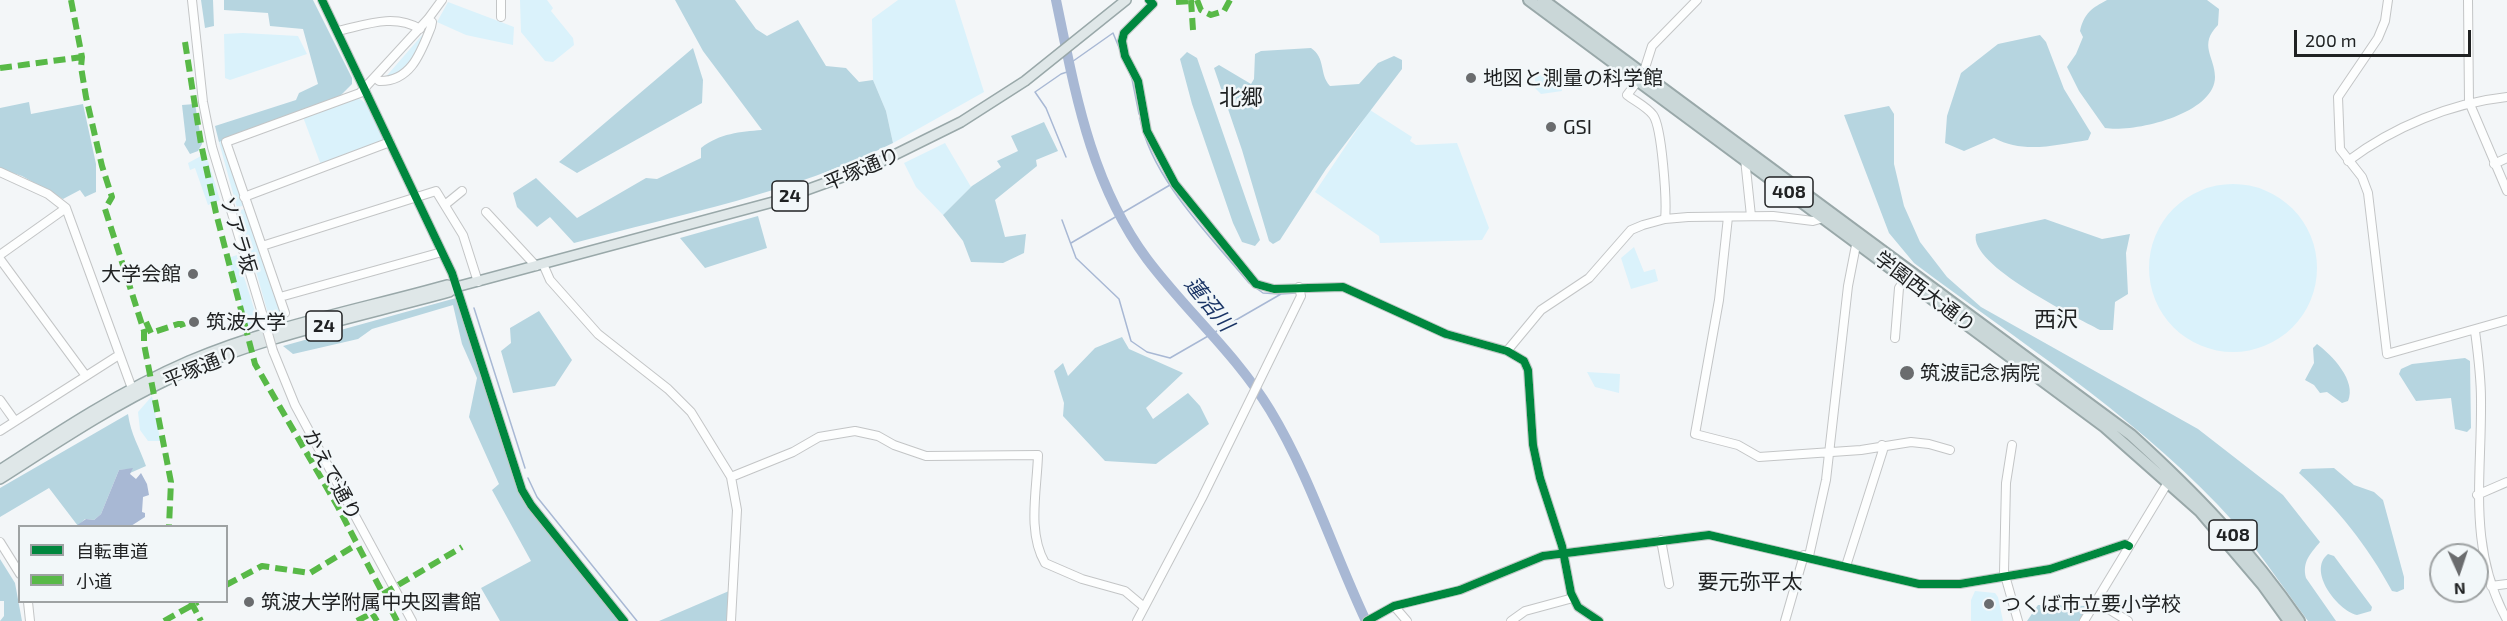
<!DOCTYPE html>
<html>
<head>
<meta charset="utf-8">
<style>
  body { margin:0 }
  #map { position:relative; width:2507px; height:621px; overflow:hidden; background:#f3f6f8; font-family:"Exo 2","Noto Sans JP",sans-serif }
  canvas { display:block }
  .legend { position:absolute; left:18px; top:525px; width:210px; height:78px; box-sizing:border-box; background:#f2f7f9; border:2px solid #9ea2a3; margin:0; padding:8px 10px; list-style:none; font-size:18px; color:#202223 }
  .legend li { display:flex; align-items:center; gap:12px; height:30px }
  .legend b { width:30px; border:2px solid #9ea2a3 }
  .north { position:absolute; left:2429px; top:543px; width:60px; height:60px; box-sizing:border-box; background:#f2f7f9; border:2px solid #9ea2a3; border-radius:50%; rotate:177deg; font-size:16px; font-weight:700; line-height:24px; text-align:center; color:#202223 }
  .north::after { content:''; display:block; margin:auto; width:21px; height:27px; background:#6a6c6e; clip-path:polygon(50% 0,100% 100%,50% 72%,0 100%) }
  .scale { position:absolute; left:2294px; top:30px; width:177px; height:27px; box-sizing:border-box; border:3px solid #202223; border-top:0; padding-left:8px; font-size:18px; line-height:21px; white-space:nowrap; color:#202223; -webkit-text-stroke:4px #f2f7f9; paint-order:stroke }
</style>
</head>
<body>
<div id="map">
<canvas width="2507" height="621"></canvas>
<ul class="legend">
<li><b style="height:8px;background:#00873e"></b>自転車道</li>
<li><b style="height:8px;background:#58b947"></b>小道</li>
</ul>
<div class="north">N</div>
<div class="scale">200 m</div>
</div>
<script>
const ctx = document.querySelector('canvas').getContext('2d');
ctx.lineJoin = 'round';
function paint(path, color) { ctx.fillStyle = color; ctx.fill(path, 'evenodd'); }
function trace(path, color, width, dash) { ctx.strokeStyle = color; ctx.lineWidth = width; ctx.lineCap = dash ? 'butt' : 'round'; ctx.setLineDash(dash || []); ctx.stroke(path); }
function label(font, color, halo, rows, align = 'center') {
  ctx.font = font + ' "Exo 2","Noto Sans JP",sans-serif'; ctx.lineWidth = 5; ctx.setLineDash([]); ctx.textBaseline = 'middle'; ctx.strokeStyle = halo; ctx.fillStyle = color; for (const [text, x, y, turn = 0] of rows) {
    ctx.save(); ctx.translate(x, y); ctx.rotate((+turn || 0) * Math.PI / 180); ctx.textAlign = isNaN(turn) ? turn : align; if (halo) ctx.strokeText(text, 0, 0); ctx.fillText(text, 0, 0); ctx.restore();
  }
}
const green = new Path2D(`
  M520,0H547L553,8L551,11L573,38L574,45L553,62L545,61L521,32Z
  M898,0H955L984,92L893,143L886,111L873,80L872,19Z
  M448,2L514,27L513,45L466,35L437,22Z
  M430,26C418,56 414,68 383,80Z
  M243,33L298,36L307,54L230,80L225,78L224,34Z
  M1539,72L1561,87L1562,91L1541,94L1535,88V74Z
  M359,98L369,106L385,139L321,165L303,117Z
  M1370,110L1412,137L1410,141L1416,145L1457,143L1489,228L1482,240L1380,243L1379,236L1315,192Z
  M223,141L244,205L237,208L219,142Z
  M945,143L971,187L943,215L916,187L904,163Z
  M201,156L208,161L220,200L208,205L195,168L190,170L188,163Z
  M2149 268a84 84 0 1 1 168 0a84 84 0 1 1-168 0Z
  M246,208L285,320L248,329L228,258L237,255L259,324L270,321L239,211Z
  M1634,247L1644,272L1655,269L1658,281L1631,289L1621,258Z
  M1587,372L1620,374L1619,393L1595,387Z
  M152,396L160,439V441H148L140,430L138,412Z
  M1975,591L1995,593L1998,597L2003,621H1971V600Z`);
const forest = new Path2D(`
  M201,0H213L214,26L205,28Z
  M224,0H313L352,78V84L337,99L219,142L215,126L296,100L299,93L318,84L303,29L270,26L268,13L224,10Z
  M675,0H735L756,29L767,36L798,20L826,66L846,68L859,82L873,80L886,111L893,143C793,193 681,214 574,243L550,217L537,227L517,207L513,193L536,178L577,218L646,178L657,179L701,158V148C720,133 740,132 762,130L703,51Z
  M2107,0H2207L2219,9L2218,25C2198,45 2215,57 2215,77C2215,114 2134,133 2105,128L2079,91L2067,67L2076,54L2083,37L2080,31C2084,13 2092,8 2107,0Z
  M2040,35L2046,42L2064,89L2091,133L2088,140C2056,145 2023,154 1994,138L1964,151L1945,143L1947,116L1961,73L1998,44Z
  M693,48L703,80L702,103L577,173L559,162Z
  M1311,48C1326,58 1319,74 1330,86L1359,84L1378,63L1394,56L1402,60V69L1326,169L1280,240L1273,244L1269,241L1242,150L1214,68L1219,65L1251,84L1254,79L1255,54L1261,51Z
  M1187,52L1197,58L1260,240L1255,246L1242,242L1233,223L1192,104L1180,59Z
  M29,102L31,114L83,104L96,164V192L85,197L80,190L63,199L22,176L0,169V108Z
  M195,104L202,144L198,151L190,154L184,144L186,140L182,105Z
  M1889,106L1894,114V164L1904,206L1920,242L1947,277L1981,307L2198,429L2283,495L2320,542C2310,554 2302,562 2306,578L2336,621H2308C2279,582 2252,540 2218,505C2129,412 2017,340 1914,263L1889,233L1844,115Z
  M1044,122L1058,151L1036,160L1037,166L995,200L1005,237L1026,234L1024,253L1003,263L971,262L963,241L943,215L972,186L1001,167L997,161L1018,151L1011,136Z
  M758,216L767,248L705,268L680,238Z
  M2045,219L2102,239L2130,234L2126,253L2128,294L2115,302L2113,330H2100C2076,317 1968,265 1976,234Z
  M456,298L526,506L619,621H500L481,588L531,561L492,490L499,484L469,417L477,378L462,344L453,305L372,329L358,339L293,354L283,346Z
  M539,311L572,360L555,386L513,393L501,351L511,343L510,328Z
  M1122,337L1129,349L1183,373L1146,408L1153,419L1188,393L1200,406L1209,424L1156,464L1105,461L1063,416L1064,403L1054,371L1063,363L1068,376L1095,348Z
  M2317,344C2332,355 2357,381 2348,401L2342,403L2327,392L2320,393L2314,385L2305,380L2314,363L2313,348Z
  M2465,358L2470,361L2471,428L2467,432L2455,429L2451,398L2416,401L2399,374L2401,369L2412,364Z
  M128,414C131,435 139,446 146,466L130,473L132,469L119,470L101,514L94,520L85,519L78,526L49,488L0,517V488Z
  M2334,468L2354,485L2374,492L2383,500L2404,577V589L2397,592L2392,591C2367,545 2338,509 2299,473L2302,469Z
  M2328,554L2334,556L2372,607L2371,611L2357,615C2337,610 2307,571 2328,554Z
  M0,559L15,583L22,621H0L4,616V601H0Z
  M729,591V621H659Z
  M2038,605L2088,606L2079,621H2027Z`);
const water = new Path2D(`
  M133,468L130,474L136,479L141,473L147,484L149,495L143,497L142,512L145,513V517L131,526H76L86,519L94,520L101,514L119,470Z`);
const stream = new Path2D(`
  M1069,64L1113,33L1132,79L1139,114
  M1140,118C1151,178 1211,237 1249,283L1263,293L1280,294
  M1066,157L1046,108L1035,92L1061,74L1070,71
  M1062,220L1076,258L1119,299L1131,341L1147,352L1170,358L1281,294L1296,293
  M1071,243L1170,185
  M474,308L525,468
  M528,478L537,497L637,621`);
const river = new Path2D(`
  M1056,0C1075,91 1090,182 1147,259C1186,311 1236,354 1270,410C1310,476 1333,551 1366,621`);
const minor = new Path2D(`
  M192,0L203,102L212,147L265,323
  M322,0L452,273L522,490L531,505L624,621
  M501,0V17
  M1149,0L1153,4L1124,33L1122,41L1125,56L1138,81L1147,131L1175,184L1256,284L1274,289L1343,287L1446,334L1507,351L1524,361L1528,370L1533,445L1540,478L1562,546L1571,593L1578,607L1599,621
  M2388,0L2385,21L2378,38L2338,97L2340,149L2362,177L2368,193L2387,354L2507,320
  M2468,0L2469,102L2507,191
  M338,31C365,25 394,13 420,29
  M376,78L379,81C411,82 421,52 431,27L432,22L428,19
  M1745,159L1751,216
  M2348,161C2393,127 2451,103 2507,97
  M2494,164L2507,158
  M0,172L48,194L66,208L134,394
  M244,197L390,142
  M446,204L462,191
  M486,212L536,266
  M1728,217L1719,300L1695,434L1738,445L1759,457L1861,450L1911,442L1929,444L1950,450
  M1665,219C1667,202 1662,127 1653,115C1647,107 1635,101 1627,95L1643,74L1652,46L1697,0
  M262,246L436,191L463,235L478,282
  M0,255L66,208
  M0,259L86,376
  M543,264L550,280L598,334L668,389L691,412L731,477L737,510L731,621
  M280,297L442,252
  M285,313L226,142L360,93L428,19L442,0
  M2475,331C2478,354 2481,376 2481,399C2482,478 2467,547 2507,620
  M1895,338L1899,288L1907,276
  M273,351L295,405L412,621
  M1507,351L1541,310L1589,278L1631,230L1643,225L1665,219L1688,217L1773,216L1813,221L1824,218
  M0,400L15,421
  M0,431L119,355
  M2012,445L2006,483L2004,572L2018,621
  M731,477L793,452L819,437L855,431L878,436L894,445L926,456L1038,455C1037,490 1027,532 1045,563L1082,579L1125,591L1144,607
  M2477,495L2507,482
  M1661,540L1669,584
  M0,542L20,574
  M1809,556L1826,480L1848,286L1857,240
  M1846,566L1883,450L1882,445
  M2491,586L2507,584
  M28,602L30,621
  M2097,602L2128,621
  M1394,606L1407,621
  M1137,621L1202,498L1301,296L1299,287
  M1367,621L1394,606L1460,590L1543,556L1709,535L1919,584H1960L2050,569L2125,544L2129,546
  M1511,621L1525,611L1573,598
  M1785,621L1804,555
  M2084,621L2170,479`);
const major = new Path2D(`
  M0,470C61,430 122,390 189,361C271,326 361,309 447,285L456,287
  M0,479C55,444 110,407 169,379C257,337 355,318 449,292L456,287L773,202L870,167L961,122L1025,81L1126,0`);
const highway = new Path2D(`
  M1529,0L2105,427L2200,511L2263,585L2289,621
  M1543,0L2131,435C2195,493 2250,550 2299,621`);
const minorBridge = new Path2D(`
  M265,323L273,351`);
const quiet = new Path2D(`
  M71,0L82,57L81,67L86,97L102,166L112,197L105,209L144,331V344L171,482L169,526
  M1191,0L1193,30
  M1197,0L1201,10L1211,15L1224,11L1230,0
  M1176,2L1191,1
  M185,42L201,144L216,213L255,364L338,507L397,621
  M0,68L82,57
  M146,322L151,333L178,324H182L184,330
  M226,585L262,566L310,573L356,545
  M383,594L462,547
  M191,602L201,621
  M164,621L198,602
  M357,621L372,613L377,621`);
const cycleway = new Path2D(`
  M322,0L452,273L522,490L531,505L624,621
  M1149,0L1153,4L1124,33L1122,41L1125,56L1138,81L1147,131L1175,184L1256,284L1274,289L1343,287L1446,334L1507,351L1524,361L1528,370L1533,445L1540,478L1562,546L1571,593L1578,607L1599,621
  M1367,621L1394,606L1460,590L1543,556L1709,535L1919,584H1960L2050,569L2125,544L2129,546`);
const markers = [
  [1471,78,6,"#6a6c6e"],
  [1551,127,6,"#6a6c6e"],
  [193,274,6,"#6a6c6e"],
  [194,322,6,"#6a6c6e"],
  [1907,373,8,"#6a6c6e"],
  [249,602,6,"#6a6c6e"],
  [1989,604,6,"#6a6c6e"]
];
const shields = [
  [1789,192,48],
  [790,196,36],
  [324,326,36],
  [2233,535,48]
];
const shieldNames = [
  ["408",1789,192],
  ["24",790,196],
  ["24",324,326],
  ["408",2233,535]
];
const poiNames = [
  ["地図と測量の科学館",1483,78],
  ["GSI",1563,127],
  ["大学会館",181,274,"right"],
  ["筑波大学",206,322],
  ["筑波記念病院",1920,373],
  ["筑波大学附属中央図書館",261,602],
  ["つくば市立要小学校",2001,604]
];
const streetNames = [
  ["平塚通り",862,169,-23],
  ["ソアラ坂",238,235,73],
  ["学園西大通り",1925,292,37],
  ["平塚通り",201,367,-22],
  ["かえで通り",332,475,62]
];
const waterNames = [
  ["蓮沼川",1209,304,51]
];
const neighbourhoodNames = [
  ["要元弥平太",1750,582]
];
const quarterNames = [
  ["北郷",1241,98],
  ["西沢",2056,320]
];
paint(green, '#daf2fb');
paint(forest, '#b6d5e0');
paint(water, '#a8b8d4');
trace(stream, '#a8b8d4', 1.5);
trace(river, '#a8b8d4', 10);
trace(minor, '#c3c5c6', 10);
trace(major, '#99a8a9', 12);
trace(highway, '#99a8a9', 14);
trace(minor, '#fdfefe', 8);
trace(major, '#dfe7e8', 9);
trace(highway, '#cad7d8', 10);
trace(minorBridge, '#c3c5c6', 10, []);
trace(minorBridge, '#fdfefe', 8);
trace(quiet, '#58b947', 6, [12, 6]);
trace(cycleway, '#00873e', 8);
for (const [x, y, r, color] of markers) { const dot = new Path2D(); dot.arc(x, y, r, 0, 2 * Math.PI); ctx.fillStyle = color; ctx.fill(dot); trace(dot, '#f2f7f9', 2); }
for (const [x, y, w] of shields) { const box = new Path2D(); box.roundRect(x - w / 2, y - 15, w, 30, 4.5); ctx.fillStyle = '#f2f7f9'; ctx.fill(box); trace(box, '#202223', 1.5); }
label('bold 18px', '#202223', null, shieldNames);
label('20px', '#202223', '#f2f7f9', poiNames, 'left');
label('20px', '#202223', '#f2f7f9', streetNames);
label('italic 21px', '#1b3566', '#f2f7f9', waterNames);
label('21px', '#202223', '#f2f7f9', neighbourhoodNames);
label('22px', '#202223', '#f2f7f9', quarterNames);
</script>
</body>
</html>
